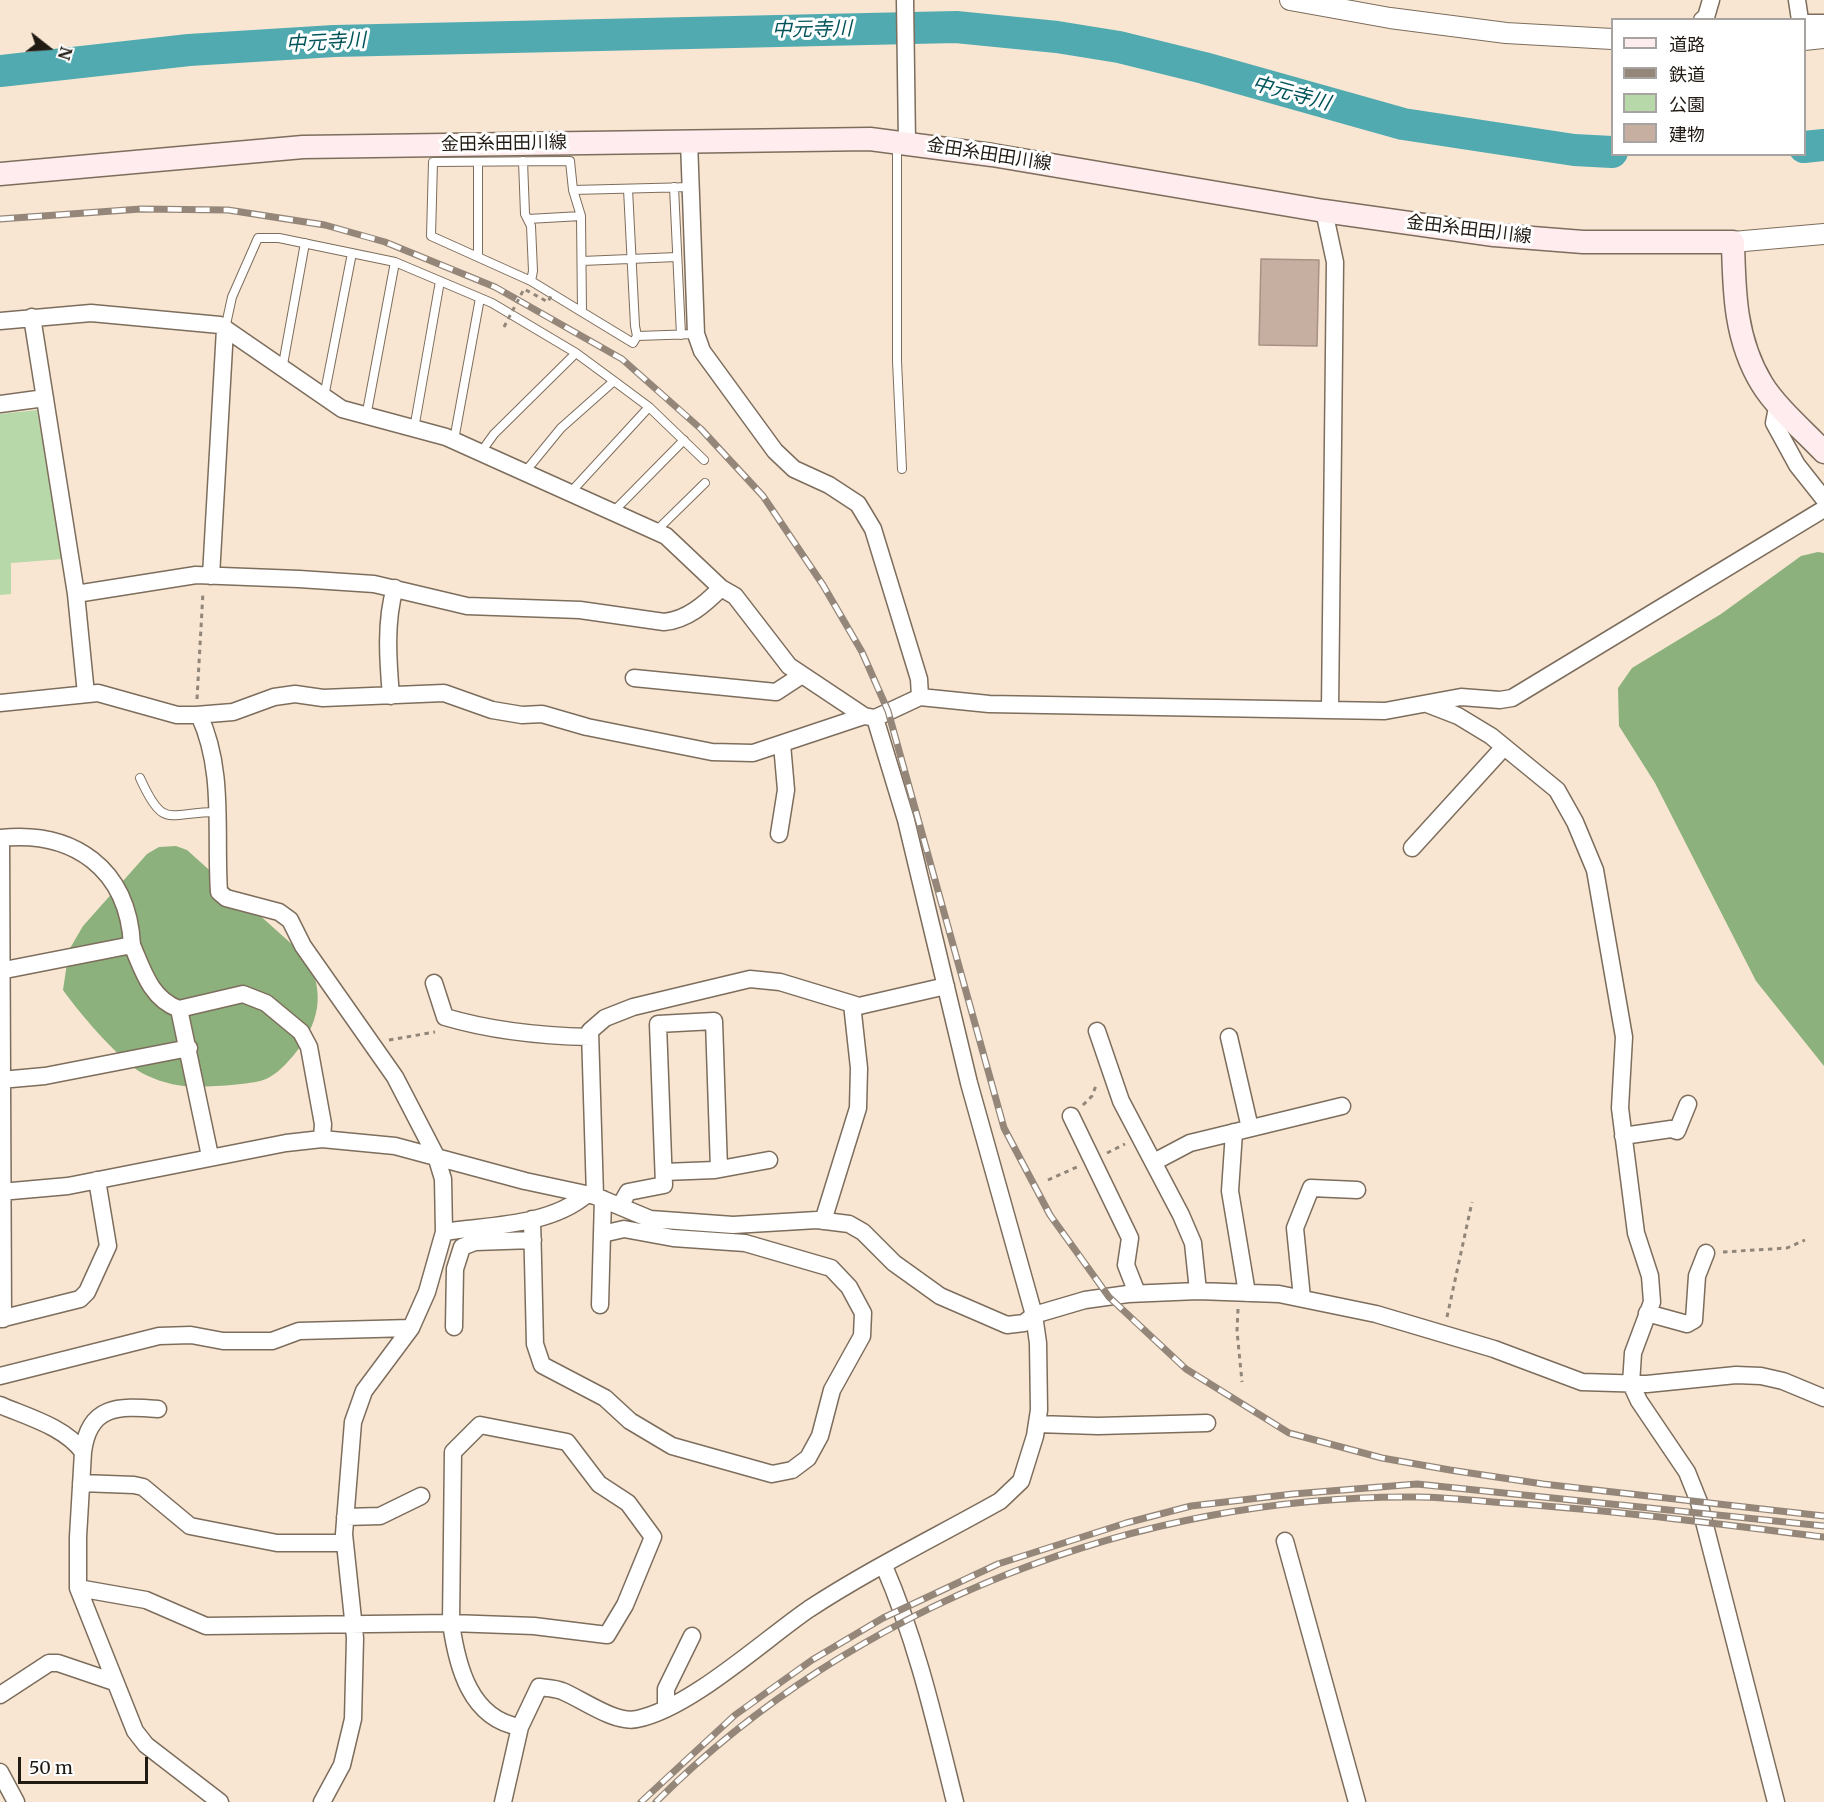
<!DOCTYPE html>
<html>
<head>
<meta charset="utf-8">
<style>
  body { margin:0 }
  #map { position:relative; width:1824px; height:1802px; overflow:hidden; background:#f8e6d3; font-family:Merriweather,"Noto Sans JP",serif }
  canvas { display:block }
  .legend { position:absolute; left:1611px; top:18px; width:195px; height:138px; box-sizing:border-box; background:#fff; border:2px solid #a6a3a1; margin:0; padding:8px 10px; list-style:none; font-size:18px; color:#201a13 }
  .legend li { display:flex; align-items:center; gap:12px; height:30px }
  .legend b { width:30px; border:2px solid #a6a3a1 }
  .north { position:absolute; left:18px; top:18px; width:60px; height:60px; -webkit-text-stroke:4px #fff; paint-order:stroke; rotate:107deg; font-size:16px; font-weight:700; line-height:24px; text-align:center; color:#201a13 }
  .north::after { content:''; display:block; margin:auto; width:21px; height:27px; background:#201a13; clip-path:polygon(50% 0,100% 100%,50% 72%,0 100%) }
  .scale { position:absolute; left:18px; top:1757px; width:130px; height:27px; box-sizing:border-box; border:3px solid #201a13; border-top:0; padding-left:8px; font-size:18px; line-height:21px; white-space:nowrap; color:#201a13; -webkit-text-stroke:4px #fff; paint-order:stroke }
</style>
</head>
<body>
<div id="map">
<canvas width="1824" height="1802"></canvas>
<ul class="legend">
<li><b style="height:8px;background:#feecee"></b>道路</li>
<li><b style="height:8px;background:#94877a"></b>鉄道</li>
<li><b style="height:16px;background:#b7d8a9"></b>公園</li>
<li><b style="height:16px;background:#c6aea1"></b>建物</li>
</ul>
<div class="north">N</div>
<div class="scale">50 m</div>
</div>
<script>
const ctx = document.querySelector('canvas').getContext('2d');
ctx.lineJoin = 'round';
function paint(path, color) { ctx.fillStyle = color; ctx.fill(path, 'evenodd'); }
function trace(path, color, width, dash) { ctx.strokeStyle = color; ctx.lineWidth = width; ctx.lineCap = dash ? 'butt' : 'round'; ctx.setLineDash(dash || []); ctx.stroke(path); }
function label(font, color, halo, rows, align = 'center') {
  ctx.font = font + ' Merriweather,"Noto Sans JP",serif'; ctx.lineWidth = 6; ctx.setLineDash([]); ctx.textBaseline = 'middle'; ctx.strokeStyle = halo; ctx.fillStyle = color; for (const [text, x, y, turn = 0] of rows) {
    ctx.save(); ctx.translate(x, y); ctx.rotate((+turn || 0) * Math.PI / 180); ctx.textAlign = isNaN(turn) ? turn : align; if (halo) ctx.strokeText(text, 0, 0); ctx.fillText(text, 0, 0); ctx.restore();
  }
}
const green = new Path2D(`
  M37,410L63,559L11,563V594L0,595V414Z`);
const forest = new Path2D(`
  M1818,552L1824,553V1066L1756,981L1655,783L1619,726L1618,688L1632,668L1721,614L1801,556Z
  M176,846L187,850L305,956C327,992 319,1025 293,1056C285,1065 277,1074 266,1079C253,1085 199,1088 184,1086C170,1085 149,1078 137,1070C113,1052 80,1014 63,990L69,950L83,926L147,854L159,847Z`);
const river = new Path2D(`
  M0,71L189,50L334,41L956,27L1057,37L1119,47L1204,68L1403,124L1574,150L1612,152
  M1804,147L1824,145`);
const building = new Path2D(`
  M1261,259L1319,260L1317,346L1259,345Z`);
const path = new Path2D(`
  M197,699L203,592
  M389,1040L435,1032
  M1083,1105L1092,1096L1097,1083
  M1107,1153L1125,1144
  M1048,1180L1077,1167
  M1723,1252L1787,1248L1805,1240
  M1238,1309L1237,1331L1242,1382
  M1447,1317L1472,1202`);
const service = new Path2D(`
  M897,142V361L902,469
  M523,161L525,214L531,226L533,271L531,281
  M674,187L681,335
  M628,189L635,326L637,336
  M573,190L691,187
  M528,219L581,216
  M478,257V162
  M582,261L677,257
  M582,312L581,216L573,190L570,161L433,162L431,236L531,281L633,343L637,336L696,334
  M225,329L232,297L258,238H279L395,262L492,303L576,353L614,381L649,407L704,460
  M282,370L305,243
  M324,397L352,253
  M366,417L395,262
  M414,429L440,281
  M454,440L480,298
  M481,452L494,434L576,353
  M525,472L561,428L614,381
  M570,493L649,407
  M613,512L684,440
  M656,531L705,483
  M140,778C164,831 168,812 216,812`);
const minor = new Path2D(`
  M905,0L907,143
  M1797,0L1800,20
  M1702,20L1706,17L1711,0
  M1804,23H1824
  M689,141L696,334L702,351L775,451L794,469L829,485L858,504L873,529L919,679L920,697
  M1324,211L1335,262L1330,710
  M32,317L76,594L86,694
  M0,321L91,313L220,325L342,409L446,437L666,536L721,588L735,596L789,666L864,716L875,718L920,697L989,704L1385,711L1461,697L1500,700L1512,698L1824,509
  M1778,402L1774,423L1797,465L1824,499
  M0,404L45,398
  M211,576L225,329
  M76,594L196,575L299,579L374,584L467,606L580,610L664,622C687,620 705,604 721,588
  M634,678L776,692L802,675
  M391,696C388,661 385,621 395,588
  M0,703L98,693L177,715H196L233,712L274,697L295,694L323,698L444,693L492,710L522,715L542,714L587,727L712,752L753,753L864,716
  M1427,704L1458,716L1491,736L1557,790L1575,822L1595,870L1624,1037L1620,1108L1636,1233L1650,1276L1652,1302L1633,1353L1631,1384L1639,1401L1687,1472L1699,1502L1776,1802
  M199,715C225,770 215,833 219,892L226,898L279,912L290,920L303,946L395,1077L436,1156L443,1179L444,1232L427,1292L411,1328L364,1391L353,1422L344,1534L355,1638L353,1719L342,1765L322,1802
  M779,834L786,790L782,744
  M0,838C74,830 128,869 132,945
  M1,838L3,1319
  M1412,848L1504,747
  M0,971L132,945C143,971 151,999 179,1009L210,1156
  M434,983L445,1017C492,1031 542,1036 590,1037
  M179,1009L243,994L266,1003L301,1032L309,1047L323,1124L322,1139
  M1097,1031L1121,1101L1181,1215L1193,1243L1198,1291
  M1229,1037L1250,1128
  M0,1080L45,1076L189,1048
  M1071,1116L1130,1238L1126,1265L1137,1293
  M1234,1132L1230,1191L1247,1293
  M1623,1136L1671,1129L1677,1131L1688,1104
  M1154,1162L1190,1143L1342,1106
  M664,1172L715,1170L769,1160
  M0,1192L68,1186L286,1143L322,1139L395,1146L525,1181L595,1196L650,1219L733,1225L817,1220L849,1224L863,1232L894,1263L940,1296L1007,1325L1024,1323L1034,1315L1085,1300L1128,1294L1198,1291L1279,1294L1376,1314L1494,1349L1582,1382L1647,1384L1736,1375L1761,1376L1783,1381L1824,1398
  M595,1196L590,1031L605,1018L633,1007L750,979L780,982L859,1006L946,986
  M620,1206L628,1192L664,1185L658,1024L714,1021L719,1169
  M532,1219L535,1344L542,1365L605,1398L630,1421L672,1446L772,1474L792,1470L808,1458L820,1436L832,1390L862,1336L863,1313L849,1287L831,1268L745,1243L673,1238L624,1229L602,1234
  M823,1221L858,1108L859,1068L852,1004
  M444,1232C490,1225 549,1226 586,1195
  M1302,1298L1295,1228L1311,1188L1357,1190
  M600,1305L603,1199
  M1647,1313L1687,1324L1694,1320L1697,1276L1706,1253
  M0,1319L80,1299L87,1292L108,1246L97,1180
  M454,1327L455,1269L462,1247L475,1242L533,1240
  M0,1376L159,1336L191,1335L223,1341H272L299,1331L411,1328
  M0,1405C28,1417 65,1427 83,1452L78,1537V1588L135,1731L146,1745L220,1802
  M1037,1424L1098,1426L1207,1423
  M480,1425L567,1442L599,1484L628,1503L653,1537L625,1605L607,1635L534,1626L451,1623L453,1452Z
  M83,1452C89,1405 118,1406 158,1409
  M81,1483L134,1485L143,1487L190,1526L277,1543H345
  M345,1517L380,1516L421,1496
  M1285,1541L1357,1802
  M884,1566C917,1642 935,1722 955,1802
  M78,1588L146,1600L206,1626L451,1623C457,1666 470,1719 520,1727
  M0,1695L49,1663H58L114,1682
  M666,1708V1689L692,1636
  M0,1772L16,1802
  M503,1802L520,1727L539,1687C546,1688 555,1688 562,1691C582,1699 615,1724 637,1719C689,1709 764,1640 809,1609C870,1569 936,1537 1000,1501L1021,1481L1035,1436L1039,1410L1038,1343L1034,1315L969,1083L906,820L875,718`);
const tertiary = new Path2D(`
  M1290,0L1390,18L1506,33L1612,39
  M1804,40L1824,38
  M1733,242L1824,234`);
const secondary = new Path2D(`
  M0,174L303,147L870,139L992,155L1324,211L1494,235L1583,242H1733C1734,292 1735,340 1762,384C1776,407 1805,432 1824,452`);
const rail = new Path2D(`
  M0,219L141,209L228,210L325,225L385,242L495,287L622,359L701,429L763,496L823,585L862,652L888,711L1004,1128L1050,1215L1109,1297L1186,1369L1289,1433L1382,1458L1450,1470L1543,1484L1824,1516
  M641,1802L735,1715L812,1660L883,1618L998,1564L1126,1523L1191,1506L1293,1494L1417,1484L1824,1526
  M656,1802C853,1605 1140,1494 1418,1497C1447,1497 1476,1501 1505,1503C1612,1510 1718,1524 1824,1537`);
const pathBridge = new Path2D(`
  M504,327L524,289L548,302L552,294`);
const streetNames = [
  ["金田糸田田川線",504,144,-1],
  ["金田糸田田川線",989,155,9],
  ["金田糸田田川線",1469,230,7]
];
const waterNames = [
  ["中元寺川",812,30,-1],
  ["中元寺川",326,43,-3],
  ["中元寺川",1291,94,15]
];
paint(green, '#b7d8a9');
paint(forest, '#8cb17c');
trace(river, '#50aab0', 32);
paint(building, '#c6aea1');
trace(building, '#a89184', 1.5);
trace(service, '#7d6d5c', 10);
trace(minor, '#7d6d5c', 19);
trace(tertiary, '#7d6d5c', 22);
trace(secondary, '#7d6d5c', 25);
trace(path, '#928678', 3, [4.5, 4.5]);
trace(service, '#fff', 8);
trace(minor, '#fff', 16);
trace(tertiary, '#fff', 20);
trace(secondary, '#feecee', 22);
trace(rail, '#94877a', 7);
trace(rail, '#fff', 4.5, [14]);
trace(pathBridge, '#928678', 3, [4.5, 4.5]);
label('18px', '#201a13', '#fff', streetNames);
label('italic 20px', '#005459', '#fff', waterNames);
</script>
</body>
</html>
